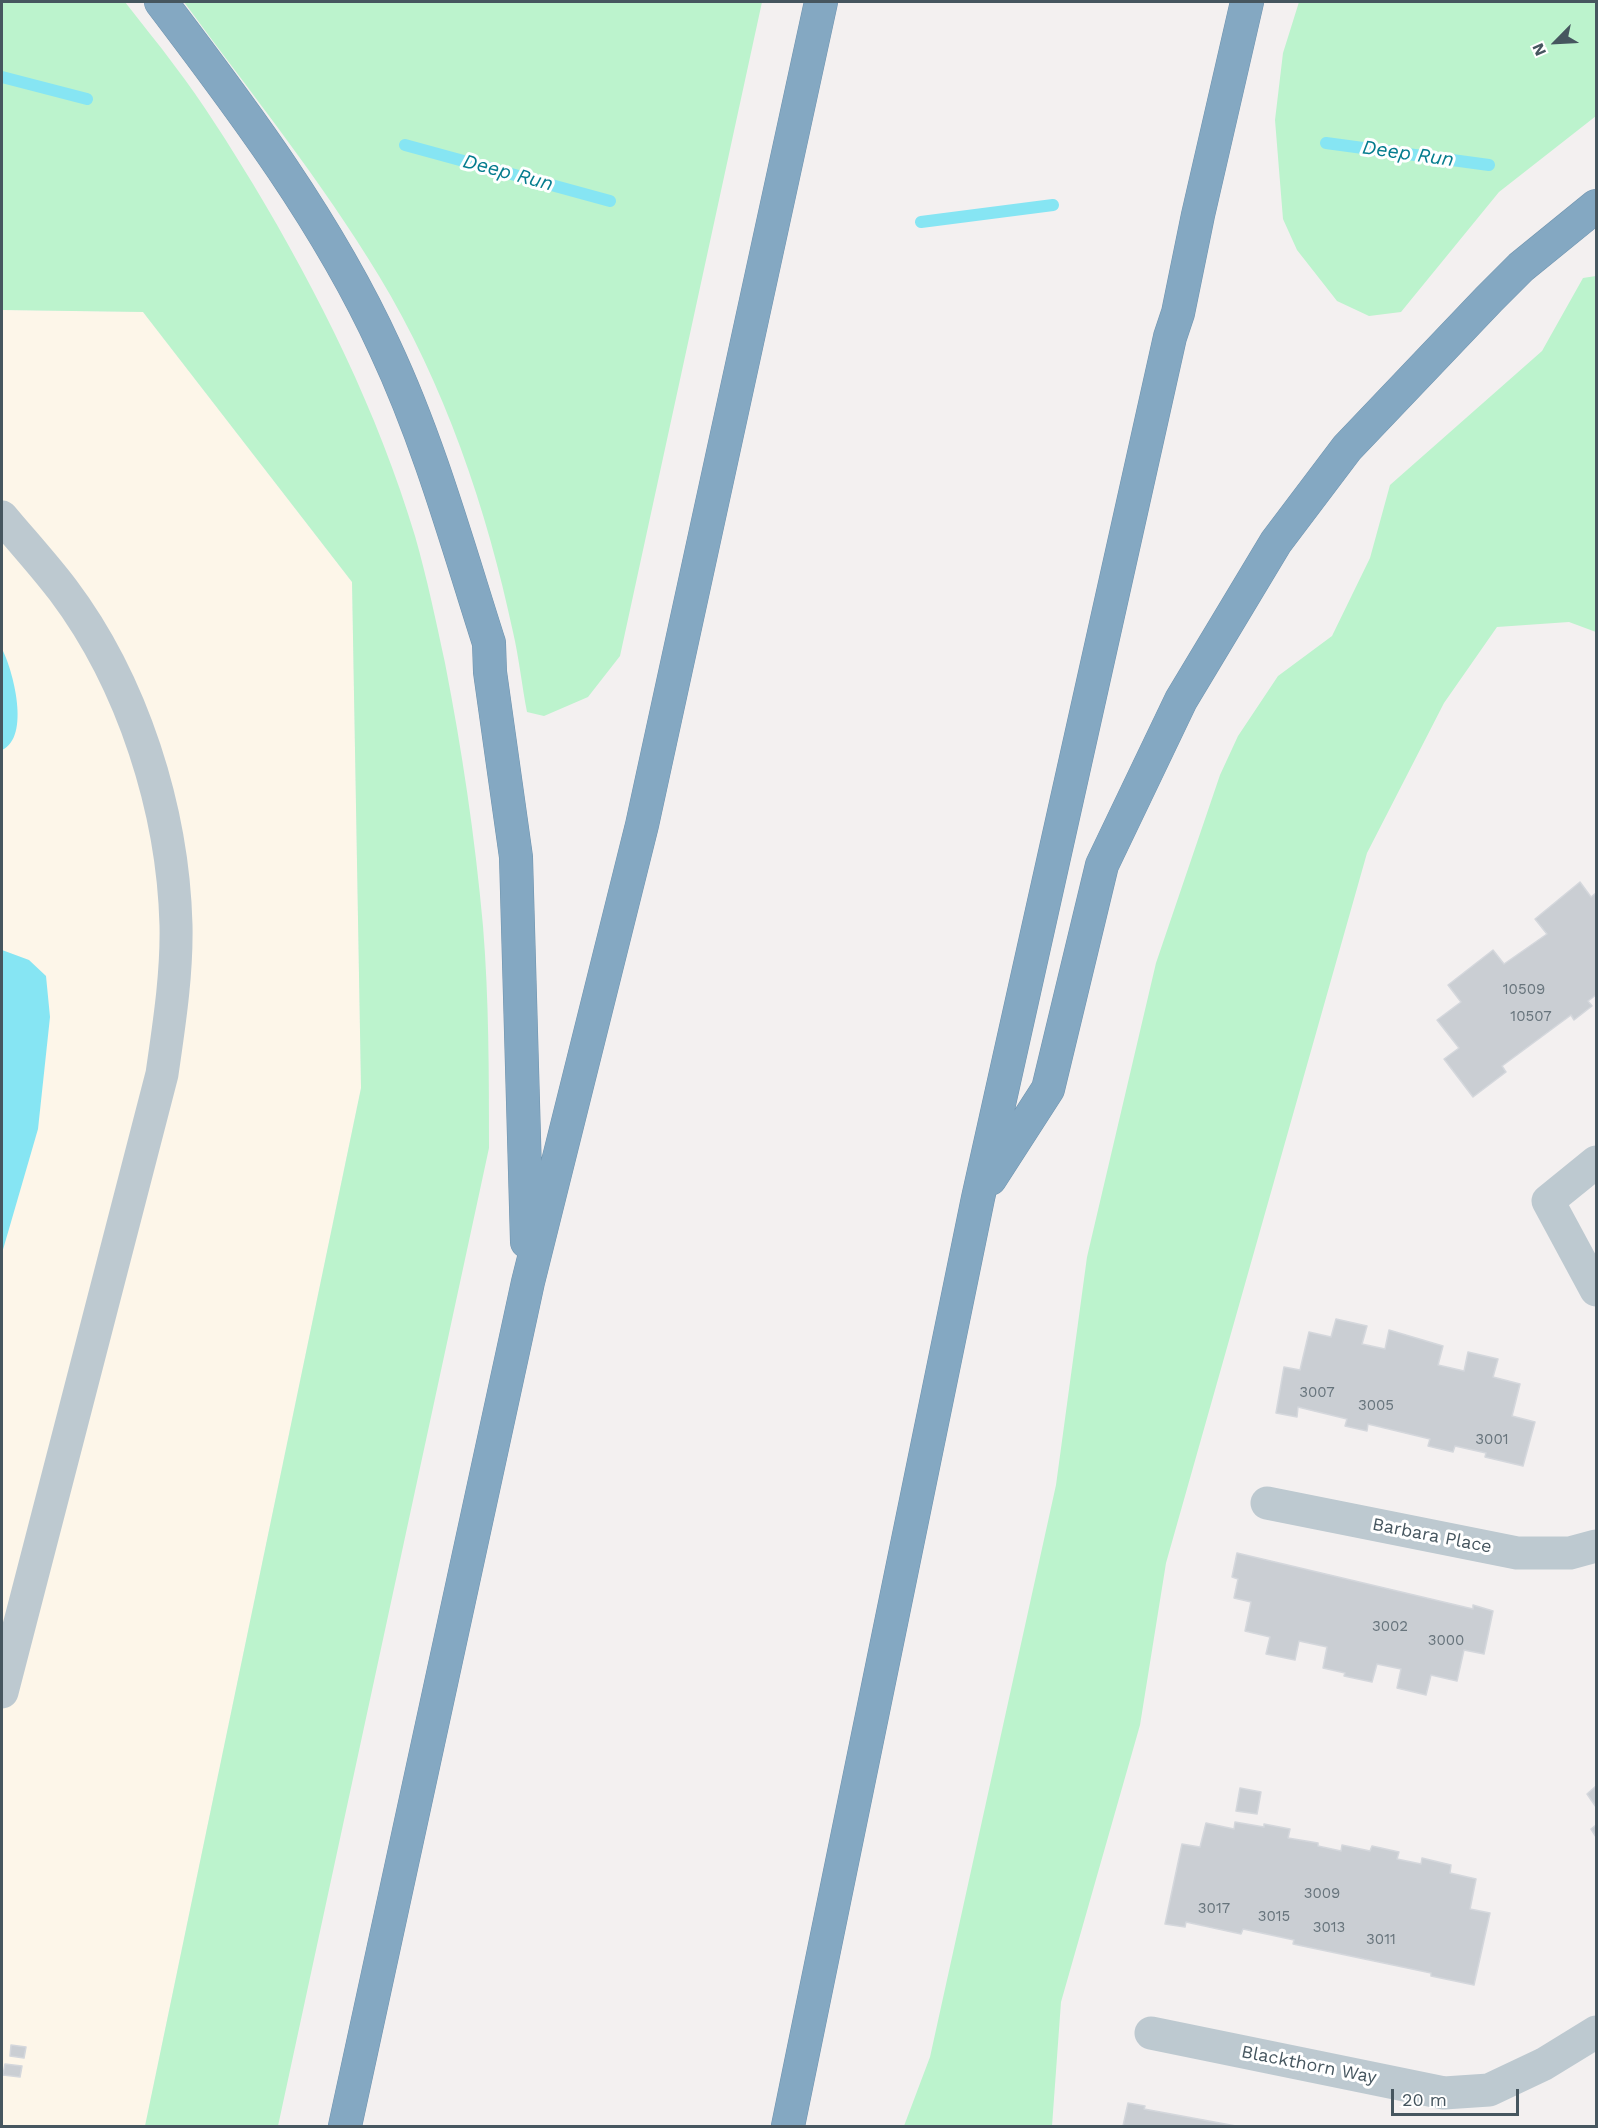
<!DOCTYPE html>
<html>
<head>
<meta charset="utf-8">
<style>
  body { margin:0 }
  #map { position:relative; width:1598px; height:2128px; overflow:hidden; background:#f3f0f0; font-family:"Work Sans",sans-serif }
  canvas { display:block }
  .frame { position:absolute; inset:0; border:3px solid #46565f; pointer-events:none }
  .north { position:absolute; left:1526px; top:12px; width:60px; height:60px; -webkit-text-stroke:4px #fff; paint-order:stroke; rotate:246deg; font-size:16px; font-weight:700; line-height:24px; text-align:center; color:#46565f }
  .north::after { content:''; display:block; margin:auto; width:21px; height:27px; background:#46565f; clip-path:polygon(50% 0,100% 100%,50% 72%,0 100%) }
  .scale { position:absolute; left:1391px; top:2089px; width:128px; height:27px; box-sizing:border-box; border:3px solid #46565f; border-top:0; padding-left:8px; font-size:18px; line-height:21px; white-space:nowrap; color:#46565f; -webkit-text-stroke:4px #fff; paint-order:stroke }
</style>
</head>
<body>
<div id="map">
<canvas width="1598" height="2128"></canvas>
<div class="frame"></div>
<div class="north">N</div>
<div class="scale">20 m</div>
</div>
<script>
const ctx = document.querySelector('canvas').getContext('2d');
ctx.lineJoin = 'round';
function paint(path, color) { ctx.fillStyle = color; ctx.fill(path, 'evenodd'); }
function trace(path, color, width, dash) { ctx.strokeStyle = color; ctx.lineWidth = width; ctx.lineCap = dash ? 'butt' : 'round'; ctx.setLineDash(dash || []); ctx.stroke(path); }
function label(font, color, halo, rows, align = 'center') {
  ctx.font = font + ' "Work Sans",sans-serif'; ctx.lineWidth = 6; ctx.setLineDash([]); ctx.textBaseline = 'middle'; ctx.strokeStyle = halo; ctx.fillStyle = color; for (const [text, x, y, turn = 0] of rows) {
    ctx.save(); ctx.translate(x, y); ctx.rotate((+turn || 0) * Math.PI / 180); ctx.textAlign = isNaN(turn) ? turn : align; if (halo) ctx.strokeText(text, 0, 0); ctx.fillText(text, 0, 0); ctx.restore();
  }
}
const commercial = new Path2D(`
  M2,310L143,312L352,582L361,1088L145,2126H2Z`);
const green = new Path2D(`
  M2,2H125C141,23 158,43 174,65C203,103 228,143 253,184C319,294 378,412 415,536C427,578 436,621 445,663C462,750 475,837 483,926C489,1000 489,1074 489,1148L278,2126H145L361,1088L352,582L143,312L2,310Z
  M184,2H762L620,656L588,697L544,716L527,712C522,686 519,658 513,632C487,509 444,383 379,276C321,180 250,92 184,2Z
  M1299,2H1596V116L1499,192L1401,312L1369,316L1337,301L1297,250L1283,219L1275,120L1283,53Z
  M1596,276V632L1569,622L1497,627L1444,703L1367,853L1166,1563L1140,1725L1061,2002L1052,2126H904L930,2057L1056,1485L1087,1257L1156,963L1220,775L1238,736L1278,676L1332,636L1370,558L1390,485L1542,351L1583,278Z`);
const water = new Path2D(`
  M2,649C13,670 31,737 2,750Z
  M2,950L29,960L46,976L50,1017L38,1129L2,1253Z`);
const stream = new Path2D(`
  M2,77L87,99
  M1326,143L1489,165
  M405,145L610,201
  M921,222L1053,205`);
const building = new Path2D(`
  M1580,882L1591,897L1596,893V995L1588,1001L1592,1006L1574,1020L1571,1015L1502,1066L1506,1072L1473,1097L1444,1059L1459,1048L1437,1020L1461,1002L1448,985L1493,950L1504,964L1547,934L1535,919Z
  M1336,1319L1367,1326L1362,1344L1385,1349L1389,1330L1443,1346L1438,1365L1464,1371L1468,1352L1498,1359L1493,1377L1520,1384L1512,1416L1535,1422L1523,1466L1485,1457L1486,1453L1455,1446L1453,1452L1428,1446L1430,1439L1368,1424L1367,1431L1345,1426L1347,1419L1298,1407L1297,1417L1276,1413L1284,1367L1300,1370L1309,1332L1331,1337Z
  M1237,1553L1473,1609V1605L1493,1611L1484,1654L1464,1650L1457,1681L1431,1675L1426,1695L1397,1688L1401,1669L1377,1664L1372,1682L1344,1676L1345,1673L1323,1668L1327,1647L1299,1641L1295,1660L1266,1654L1270,1637L1245,1631L1251,1602L1234,1598L1238,1579L1232,1577Z
  M1596,1786V1807L1587,1794Z
  M1240,1788L1261,1792L1257,1814L1236,1811Z
  M1235,1822L1264,1827V1824L1290,1829L1288,1838L1318,1843V1846L1341,1851L1342,1845L1370,1851L1372,1846L1399,1852L1397,1859L1421,1864L1422,1858L1451,1865L1450,1873L1476,1879L1470,1909L1490,1913L1474,1985L1431,1976V1973L1293,1944L1294,1940L1243,1929L1241,1934L1186,1922L1185,1927L1165,1924L1182,1844L1200,1847L1206,1823L1234,1829Z
  M1596,1825V1837L1591,1829Z
  M11,2045L26,2047L24,2058L10,2056Z
  M5,2064L22,2066L20,2077L3,2075Z
  M1128,2103L1145,2106L1144,2109L1236,2126H1123Z`);
const minor = new Path2D(`
  M2,517C22,541 44,565 63,590C133,683 173,810 176,925C177,975 169,1025 162,1074L2,1692
  M1596,1162L1548,1201L1596,1290
  M1267,1503L1517,1553H1570L1596,1546
  M1151,2033L1444,2093L1489,2090L1544,2064L1596,2032`);
const highway = new Path2D(`
  M161,2C243,110 328,223 385,348C429,442 457,543 489,643L490,672L516,857L527,1242
  M990,1179L1048,1089L1102,865L1181,700L1276,542L1347,448L1489,299L1521,267L1596,206
  M345,2126L528,1282L642,825L821,2
  M788,2126L978,1198L1170,337L1178,313L1198,215L1247,2`);
const numberNames = [
  ["10509",1524,990],
  ["10507",1531,1017],
  ["3007",1317,1393],
  ["3005",1376,1406],
  ["3001",1492,1440],
  ["3002",1390,1627],
  ["3000",1446,1641],
  ["3009",1322,1894],
  ["3017",1214,1909],
  ["3015",1274,1917],
  ["3013",1329,1928],
  ["3011",1381,1940]
];
const streetNames = [
  ["Barbara Place",1432,1536,11],
  ["Blackthorn Way",1309,2065,11]
];
const waterNames = [
  ["Deep Run",1408,154,8],
  ["Deep Run",508,173,15]
];
paint(commercial, '#fdf6e9');
paint(green, '#bcf3cd');
paint(water, '#86e5f3');
trace(stream, '#86e5f3', 12);
paint(building, '#caced3');
trace(building, '#d4d7dc', 1.5);
trace(highway, '#6f93ae', 34);
trace(minor, '#bdc9d0', 33);
trace(highway, '#84a8c2', 33);
label('15px', '#67747c', null, numberNames);
label('18px', '#46565f', '#fff', streetNames);
label('italic 20px', '#057c8e', '#fff', waterNames);
</script>
</body>
</html>
